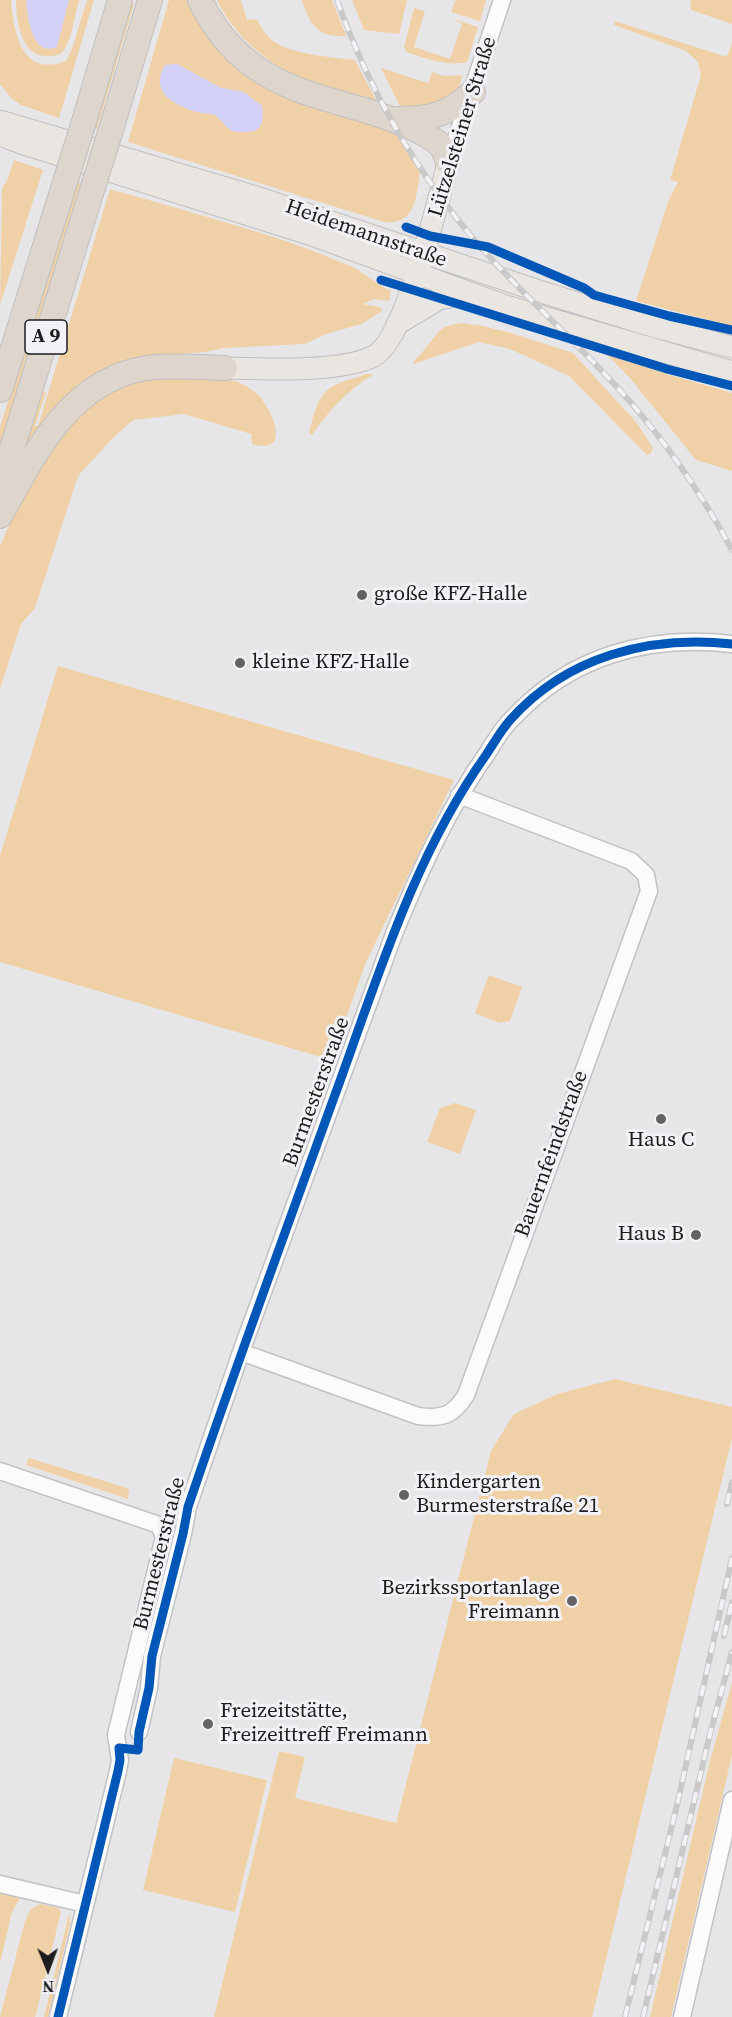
<!DOCTYPE html>
<html>
<head>
<meta charset="utf-8">
<style>
  body { margin:0 }
  #map { position:relative; width:732px; height:2017px; overflow:hidden; background:#e6e6e8; font-family:"Source Serif 4",serif }
  canvas { display:block }
  .north { position:absolute; left:18px; top:1939px; width:60px; height:60px; -webkit-text-stroke:4px #f2f2f6; paint-order:stroke; rotate:179deg; font-size:16px; font-weight:700; line-height:24px; text-align:center; color:#1d1d1f }
  .north::after { content:''; display:block; margin:auto; width:21px; height:27px; background:#1d1d1f; clip-path:polygon(50% 0,100% 100%,50% 72%,0 100%) }
</style>
</head>
<body>
<div id="map">
<canvas width="732" height="2017"></canvas>
<div class="north">N</div>
</div>
<script>
const ctx = document.querySelector('canvas').getContext('2d');
ctx.lineJoin = 'round';
function paint(path, color) { ctx.fillStyle = color; ctx.fill(path, 'evenodd'); }
function trace(path, color, width, dash) { ctx.strokeStyle = color; ctx.lineWidth = width; ctx.lineCap = dash ? 'butt' : 'round'; ctx.setLineDash(dash || []); ctx.stroke(path); }
function label(font, color, halo, rows, align = 'center') {
  ctx.font = font + ' "Source Serif 4",serif'; ctx.lineWidth = 6; ctx.setLineDash([]); ctx.textBaseline = 'middle'; ctx.strokeStyle = halo; ctx.fillStyle = color; for (const [text, x, y, turn = 0] of rows) {
    ctx.save(); ctx.translate(x, y); ctx.rotate((+turn || 0) * Math.PI / 180); ctx.textAlign = isNaN(turn) ? turn : align; if (halo) ctx.strokeText(text, 0, 0); ctx.fillText(text, 0, 0); ctx.restore();
  }
}
const green = new Path2D(`
  M0,0H11C14,33 22,80 67,60L73,46L87,0H94L59,118L21,105L12,99L0,84Z
  M16,0H26L29,24L67,6L69,0H79C75,14 72,39 64,50C59,56 54,56 47,56C21,57 16,20 16,0Z
  M169,0H192L224,51L390,125L420,172C416,195 417,225 384,222L128,142ZM177,64L221,88L244,92L224,124L214,114Z
  M217,0H241L247,20L257,19C261,27 265,35 273,41C294,55 331,57 355,60L379,106C356,99 331,93 308,84C299,80 292,74 284,70C255,52 232,31 217,0Z
  M302,0H332L346,36C318,38 310,25 302,0Z
  M352,0H407L399,34L364,30Z
  M457,0H486L480,21L451,12L454,3Z
  M690,0H732V24L691,10Z
  M131,3L134,4L97,129L93,128Z
  M414,8L425,11L414,47L450,59L462,24L453,19L478,27L467,62C445,67 426,58 406,52L404,47Z
  M615,21L727,57L732,42V326L636,301L669,199L678,182L670,180L701,75L698,62L686,51L614,25Z
  M381,68L428,83L432,72L444,76L462,75L458,92L451,98L403,113Z
  M14,160L43,170L0,305L2,187L7,181Z
  M76,182L81,183L0,446V427Z
  M110,189C188,212 274,233 348,265C364,272 376,284 391,291L389,301L374,299L363,304L379,307L383,310L362,324L326,334L305,344L224,348L205,352L156,356L31,441L26,439L42,391L46,392L35,426H38Z
  M463,323L483,326L511,333L573,353L636,422L653,448L651,453L647,455L569,376L510,349L479,342L413,364C416,357 420,355 425,349C441,331 435,327 463,323Z
  M606,354L670,375L732,393V471L696,460L629,377Z
  M365,374H374C348,390 329,410 312,435L309,433C315,410 317,391 342,382C350,379 358,378 365,374Z
  M146,377L225,378C237,381 249,386 258,395C273,410 292,456 252,444L251,434L184,414L133,420L113,438L78,476L35,608L21,624L0,689V546L36,465L97,395Z
  M58,666L454,780L366,962L331,1060L0,962V856Z
  M489,975L522,987L510,1021L500,1023L475,1013Z
  M455,1103L476,1110L460,1154L427,1142L440,1108Z
  M615,1379L732,1407V1438L592,2017H214L279,1751L305,1757L295,1798L396,1823L491,1451L514,1414L557,1394Z
  M29,1458L127,1488L129,1491L128,1499L26,1465Z
  M732,1682V1755L671,2017H650L710,1761Z
  M174,1758L267,1780L235,1912L143,1890Z
  M0,1893L19,1898V1900L12,1912L0,1963Z
  M40,1904L59,1908L61,1912L36,2014L35,2017H0L25,1921L31,1909Z
  M69,1914L70,1924L48,2017H44Z`);
const water = new Path2D(`
  M26,0H69L57,47C31,58 28,16 26,0Z
  M177,64L221,88L244,92L262,106C264,120 263,132 246,132C242,132 236,132 232,131C225,127 221,119 215,115C211,113 206,114 201,113C176,107 148,93 165,65Z`);
const minor = new Path2D(`
  M448,163L502,0
  M241,1352L418,1416C442,1419 453,1416 466,1395L649,891L646,875L631,861L459,795
  M0,1471L159,1525L164,1537L116,1735L120,1760L118,1771L58,2017
  M139,1732L149,1688L152,1656L183,1534L188,1507L241,1352L394,934C420,870 448,809 488,752C495,741 502,728 512,719C570,656 649,634 732,644
  M0,1884L85,1904
  M682,2017L732,1800`);
const major = new Path2D(`
  M0,121L253,196L548,294L652,326L732,347
  M0,135L21,143L309,234L506,306L732,372
  M397,324L439,299L467,294
  M225,368C262,369 341,373 374,356C406,339 438,200 448,163`);
const highway = new Path2D(`
  M200,0C213,27 231,50 255,67C302,101 363,103 414,129C422,133 431,137 438,143C444,148 446,156 448,163
  M397,119C432,119 447,115 473,92
  M83,125L120,0
  M110,133L150,0
  M0,390L66,179
  M0,487L93,187
  M0,516C34,455 69,380 147,368C172,365 199,367 225,368`);
const rail = new Path2D(`
  M337,0C368,88 416,172 477,243C521,293 572,338 617,387C662,436 700,491 732,550
  M727,1504L732,1482
  M724,1636L732,1602
  M625,2017L677,1805L732,1558
  M643,2017L710,1734L732,1652`);
const highwayBridge = new Path2D(`
  M66,179L83,125
  M93,187L110,133`);
const cycleway = new Path2D(`
  M406,227L430,236L488,247L584,288L594,295L669,316L732,330
  M381,280L667,369L732,386
  M58,2017L118,1771L120,1760L119,1748L138,1750L139,1732L149,1688L152,1656L183,1534L188,1507C235,1368 286,1230 336,1092C378,977 414,856 486,755C494,743 501,730 511,719C568,656 650,635 732,644`);
const markers = [
  [362,595,6,"#636365"],
  [240,663,6,"#636365"],
  [661,1119,6,"#636365"],
  [696,1235,6,"#636365"],
  [404,1495,6,"#636365"],
  [572,1601,6,"#636365"],
  [208,1724,6,"#636365"]
];
const shields = [
  [46,337,42]
];
const shieldNames = [
  ["A 9",46,337]
];
const streetNames = [
  ["Lützelsteiner Straße",463,127,-73],
  ["Heidemannstraße",366,234,19],
  ["Burmesterstraße",317,1092,-70],
  ["Bauernfeindstraße",552,1154,-70],
  ["Burmesterstraße",160,1554,-76]
];
const poiNames = [
  ["große KFZ-Halle",374,595],
  ["kleine KFZ-Halle",252,663],
  ["Haus C",661,1141,"center"],
  ["Haus B",684,1235,"right"],
  ["Kindergarten",416,1483],
  ["Burmesterstraße 21",416,1507],
  ["Bezirkssportanlage",560,1589,"right"],
  ["Freimann",560,1613,"right"],
  ["Freizeitstätte,",220,1712],
  ["Freizeittreff Freimann",220,1736]
];
paint(green, '#f0d1a7');
paint(water, '#d2d0f7');
trace(minor, '#c2c2c4', 19);
trace(major, '#c0c0c2', 23);
trace(highway, '#c0c0c2', 26);
trace(minor, '#fbfbfc', 16);
trace(major, '#e9e5e0', 21);
trace(highway, '#ded6cc', 24);
trace(rail, '#c9c9c9', 6);
trace(rail, '#f2f2f6', 4, [11]);
trace(highwayBridge, '#c0c0c2', 26, []);
trace(highwayBridge, '#ded6cc', 24);
trace(cycleway, '#0057b8', 9);
for (const [x, y, r, color] of markers) { const dot = new Path2D(); dot.arc(x, y, r, 0, 2 * Math.PI); ctx.fillStyle = color; ctx.fill(dot); trace(dot, '#f2f2f6', 2); }
for (const [x, y, w] of shields) { const box = new Path2D(); box.roundRect(x - w / 2, y - 17, w, 34, 4.5); ctx.fillStyle = '#f2f2f6'; ctx.fill(box); trace(box, '#1d1d1f', 1.5); }
label('bold 20px', '#1d1d1f', null, shieldNames);
label('21px', '#1d1d1f', '#f2f2f6', streetNames);
label('21px', '#1d1d1f', '#f2f2f6', poiNames, 'left');
</script>
</body>
</html>
